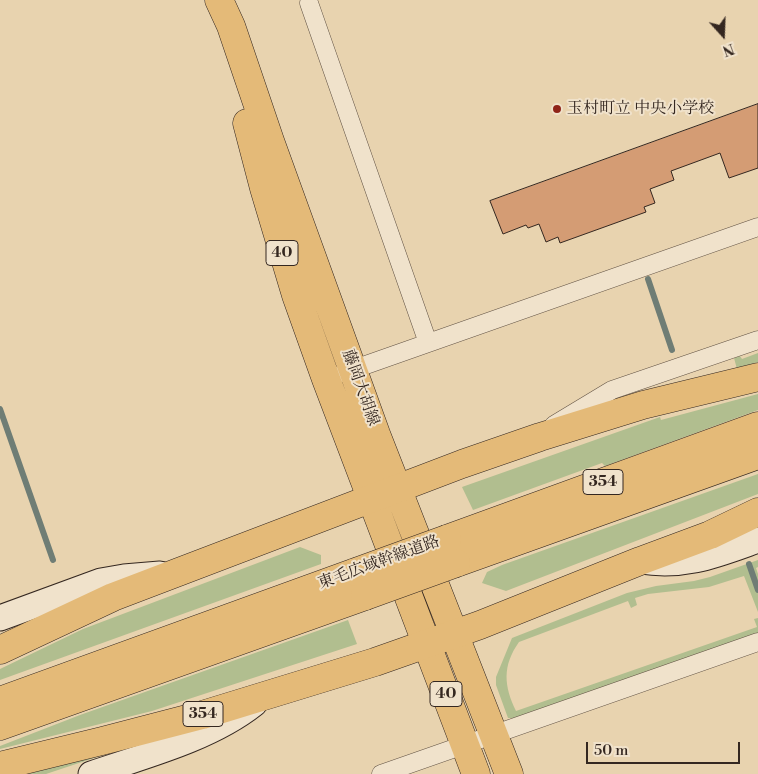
<!DOCTYPE html>
<html>
<head>
<meta charset="utf-8">
<style>
  body { margin:0 }
  #map { position:relative; width:758px; height:774px; overflow:hidden; background:#e8d3af; font-family:"Libre Bodoni",serif }
  canvas { display:block }
  .north { position:absolute; left:698px; top:10px; width:50px; height:50px; -webkit-text-stroke:4px #f0e2cb; paint-order:stroke; rotate:160deg; font-size:14px; font-weight:700; line-height:20px; text-align:center; color:#342720 }
  .north::after { content:''; display:block; margin:auto; width:18px; height:22px; background:#342720; clip-path:polygon(50% 0,100% 100%,50% 72%,0 100%) }
  .scale { position:absolute; left:586px; top:742px; width:154px; height:22px; box-sizing:border-box; border:2px solid #342720; border-top:0; padding-left:6px; font-size:15px; line-height:18px; white-space:nowrap; color:#342720; -webkit-text-stroke:4px #f0e2cb; paint-order:stroke }
</style>
</head>
<body>
<div id="map">
<canvas width="758" height="774"></canvas>
<div class="north">N</div>
<div class="scale">50 m</div>
</div>
<script>
const ctx = document.querySelector('canvas').getContext('2d');
ctx.lineJoin = 'round';
function paint(path, color) { ctx.fillStyle = color; ctx.fill(path, 'evenodd'); }
function trace(path, color, width, dash) { ctx.strokeStyle = color; ctx.lineWidth = width; ctx.lineCap = dash ? 'butt' : 'round'; ctx.setLineDash(dash || []); ctx.stroke(path); }
function label(font, color, halo, rows, align = 'center') {
  ctx.font = font + ' "Libre Bodoni","Noto Serif JP",serif'; ctx.lineWidth = 4; ctx.setLineDash([]); ctx.textBaseline = 'middle'; ctx.strokeStyle = halo; ctx.fillStyle = color; for (const [text, x, y, turn = 0] of rows) {
    ctx.save(); ctx.translate(x, y); ctx.rotate((+turn || 0) * Math.PI / 180); ctx.textAlign = isNaN(turn) ? turn : align; if (halo) ctx.strokeText(text, 0, 0); ctx.fillText(text, 0, 0); ctx.restore();
  }
}
const green = new Path2D(`
  M758,353V362L737,369L734,358L740,356L742,359Z
  M758,394V410L605,466L602,463L473,510L462,487L660,417L661,420Z
  M758,474V494L506,591L482,583L487,572L502,565Z
  M300,547L321,555V564L0,680V669L83,629Z
  M758,560V567L756,568L758,574V612L744,576L709,587L648,594L635,598L637,605L631,608L628,601L519,642C502,666 504,686 516,711L757,627L754,619L758,618V633L515,718H508L496,685V677L512,638L627,593L656,586L694,581L710,577Z
  M348,620L357,644L152,711L0,749V746L80,715Z
  M187,727L46,774H10Z`);
const stream = new Path2D(`
  M648,279L672,350
  M0,409L53,560
  M749,564L758,590`);
const building = new Path2D(`
  M758,104V168L729,178L720,153L671,171L674,180L650,189L655,203L644,207L646,212L560,243L558,237L546,242L539,224L528,228L526,225L503,234L490,201Z`);
const street = new Path2D(`
  M309,3L428,343
  M343,373L758,227
  M554,425L612,390L758,340
  M381,774L758,642`);
const secondary = new Path2D(`
  M640,561C686,568 716,555 758,540
  M0,618L101,581L124,577L160,574
  M91,774C144,756 210,739 254,704`);
const primary = new Path2D(`
  M219,0L231,26L270,141L376,434L509,774
  M247,123L264,188L296,295L326,379L476,774`);
const highway = new Path2D(`
  M447,539L758,426
  M456,563L758,455
  M0,650L113,597L462,464L540,437L643,405L758,377
  M0,701L356,572
  M0,726L365,596
  M0,766L102,741L202,715L375,662L480,625L640,561L710,535L758,512`);
const highwayBridge = new Path2D(`
  M356,572L447,539
  M365,596L456,563`);
const markers = [
  [557,109,5,"#8f2418"]
];
const shields = [
  [282,253,32],
  [603,482,40],
  [446,694,32],
  [203,714,40]
];
const shieldNames = [
  ["40",282,253],
  ["354",603,482],
  ["40",446,694],
  ["354",203,714]
];
const poiNames = [
  ["玉村町立 中央小学校",567,109]
];
const streetNames = [
  ["藤岡大胡線",360,388,70],
  ["東毛広域幹線道路",379,563,-20]
];
paint(green, '#b1be8f');
trace(stream, '#6f7d75', 6);
paint(building, '#d49c74');
trace(building, '#342720', 1);
trace(street, '#615244', 19);
trace(secondary, '#342720', 27);
trace(primary, '#342720', 29);
trace(highway, '#342720', 29);
trace(street, '#f0e2cb', 18);
trace(secondary, '#f0e2cb', 25);
trace(primary, '#e4ba78', 28);
trace(highway, '#e4ba78', 28);
trace(highwayBridge, '#342720', 29, []);
trace(highwayBridge, '#e4ba78', 28);
for (const [x, y, r, color] of markers) { const dot = new Path2D(); dot.arc(x, y, r, 0, 2 * Math.PI); ctx.fillStyle = color; ctx.fill(dot); trace(dot, '#f0e2cb', 2); }
for (const [x, y, w] of shields) { const box = new Path2D(); box.roundRect(x - w / 2, y - 12.5, w, 25, 4); ctx.fillStyle = '#f0e2cb'; ctx.fill(box); trace(box, '#342720', 1); }
label('bold 15px', '#342720', null, shieldNames);
label('16px', '#342720', '#f0e2cb', poiNames, 'left');
label('16px', '#342720', '#f0e2cb', streetNames);
</script>
</body>
</html>
